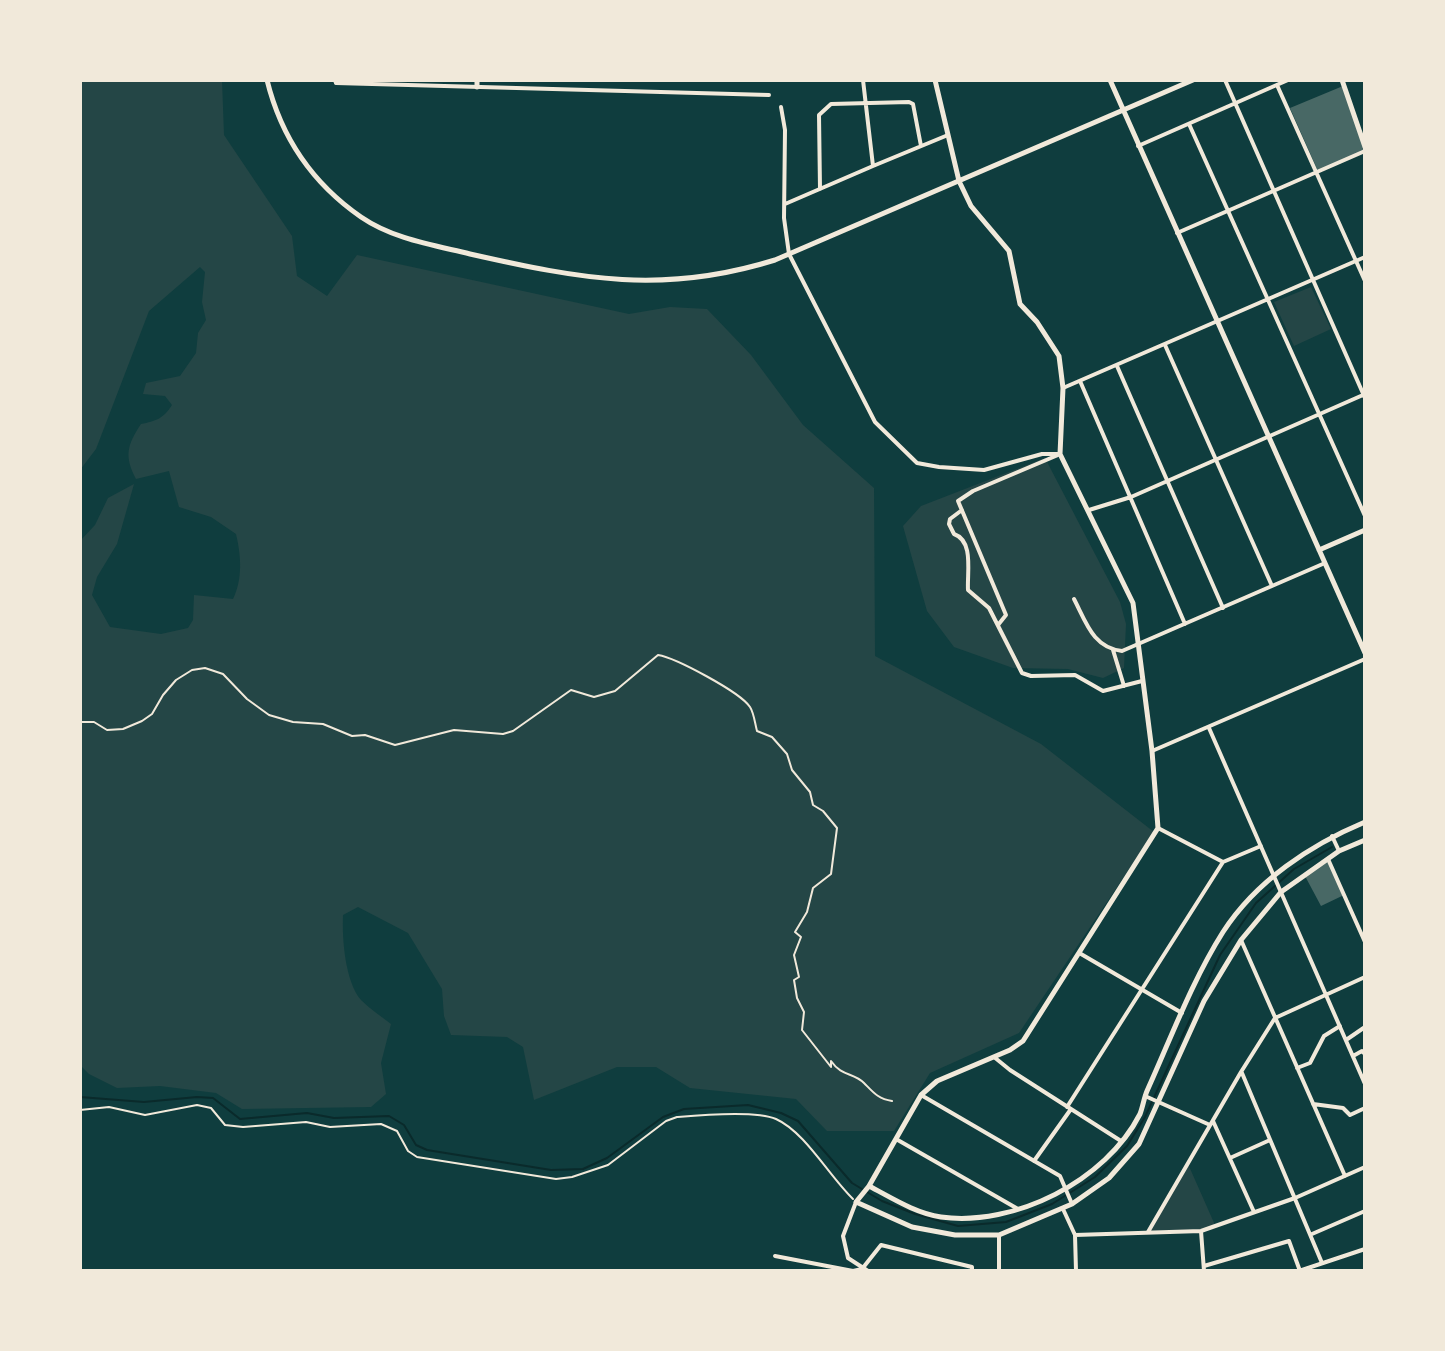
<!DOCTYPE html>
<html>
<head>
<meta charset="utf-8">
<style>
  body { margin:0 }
  #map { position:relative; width:1445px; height:1351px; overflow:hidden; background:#0f3d3e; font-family:Helvetica,sans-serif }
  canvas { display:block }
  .frame { position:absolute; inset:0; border:82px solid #f1e9da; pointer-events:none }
</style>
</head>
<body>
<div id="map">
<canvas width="1445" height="1351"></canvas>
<div class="frame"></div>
</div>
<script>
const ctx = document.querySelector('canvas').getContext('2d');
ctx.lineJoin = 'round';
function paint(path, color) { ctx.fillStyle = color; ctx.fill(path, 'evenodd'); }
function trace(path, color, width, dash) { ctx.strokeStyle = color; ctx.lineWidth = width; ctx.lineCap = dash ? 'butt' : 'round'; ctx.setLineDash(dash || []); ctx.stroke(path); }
const green = new Path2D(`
  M80,80H222L224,135L292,236L297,276L327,296L357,255L629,314L670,307L707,309L751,355L803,425L874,488L875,656L1041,744L1154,832L1019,1033L930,1073L894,1131H827L796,1099L690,1088L656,1067H617L534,1100L523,1047L507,1037L451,1035L444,1016L442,989L408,933L358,907L343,915C342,939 345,981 361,1000C370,1009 381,1016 391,1024L381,1063L386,1094L371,1107L242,1109L216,1093L160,1086L117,1088L89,1074L80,1065V541L95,525L108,498L134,484L117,544L97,577L92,595L110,627L161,634L188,628L193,620L194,595L233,599C243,579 241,555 236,534L211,517L179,507L169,471L136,479C124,456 127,445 141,424C156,421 163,419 172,405L165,396L143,394L146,383L180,376L196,353L198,333L206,320L202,302L205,272L200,267L149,311L96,449L80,470Z
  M1311,287L1331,329L1294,346L1274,302Z
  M1045,458L1120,602L1126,624L1124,668L1103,678L1068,669L1013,668L954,647L927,611L903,526L921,506Z
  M1188,1164L1215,1225L1201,1230L1150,1231Z`);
const stream = new Path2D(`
  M80,1097L144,1102L197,1097L213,1098L240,1119L307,1113L334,1118L389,1116L404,1125L416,1145L427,1150L551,1170L583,1169L607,1158L663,1117L684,1109L748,1105L781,1113L798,1121L852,1183L882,1201L915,1214L958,1226L1006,1222L1052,1204L1095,1177L1127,1146L1145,1117L1220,955L1256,903L1294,869L1332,847`);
const building = new Path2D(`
  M1343,86L1365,151L1318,171L1290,108Z
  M1328,859L1344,895L1321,906L1305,876Z`);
const path = new Path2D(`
  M80,722H94L107,730L123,729L142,721L152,714L163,695L176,680L192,670L205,668L223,674L247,699L269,715L293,722L323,724L352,736L365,735L395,745L454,730L503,734L513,731L571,690L594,697L615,691L658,655C676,658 740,692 750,707C754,713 755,724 757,731L772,737L787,754L792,770L810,792L813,805L823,811L837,828L831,874L813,888L807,912L795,932L801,937L794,955L799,977L794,980L797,998L804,1012L802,1030L831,1067V1061C842,1077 853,1072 864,1083C873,1092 878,1099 892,1101
  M80,1110L109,1107L145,1115L197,1105L211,1108L225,1125L243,1127L306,1122L330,1127L381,1124L397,1131L408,1151L417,1157L556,1179L572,1177L608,1165L666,1121L677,1117C700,1115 756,1110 776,1119C805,1132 829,1176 853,1199`);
const minor = new Path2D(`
  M335,80L336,83L769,95
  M863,80L873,166L948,135
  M1225,80L1365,398
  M1277,85L1365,281
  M781,107L785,130L784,218L789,254L875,422L917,463L939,467L984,470L1042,454H1060
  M1189,124L1365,516
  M1138,146L1288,80
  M820,189L819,115L831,104L909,102L913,104L921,146
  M785,204L873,166
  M1177,233L1365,151
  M1165,345L1272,586
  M1117,366L1223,608
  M1080,381L1185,624
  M1063,388L1365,257
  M962,510L950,519L949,524L954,534C974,541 967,572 968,590L989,608L1022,673L1031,676L1075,675L1103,691L1142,681
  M1089,510L1131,497L1363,395
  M1074,599C1086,622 1093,648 1122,651L1325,563
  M998,625L1006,615L958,501L973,491L1058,455
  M1113,650L1124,686
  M1209,728L1365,1084
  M1152,751L1365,659
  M1158,828L1223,862
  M1332,836L1339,851
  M1328,859L1365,942
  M1241,940L1345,1176
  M1081,954L1182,1013
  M1346,1040L1365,1027
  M1353,1056L1362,1051L1365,1054
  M994,1057L1010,1070L1121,1141
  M1297,1068L1310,1063L1324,1036L1340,1026
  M1242,1073L1322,1263
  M921,1095L1060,1176L1072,1204
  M1145,1096L1210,1125
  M1313,1104L1343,1108L1350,1115L1365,1108
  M1067,1107L1223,862L1261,846
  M1213,1121L1254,1212
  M896,1139L1018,1209
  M1230,1158L1270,1140
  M1034,1161L1071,1109
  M856,1202L843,1236L848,1258L868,1271
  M1063,1209L1075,1235L1201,1231L1295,1198L1365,1167
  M1201,1231L1204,1271
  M1148,1232L1241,1072L1275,1018L1365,977
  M1312,1234L1365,1211
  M999,1235V1271
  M1075,1235L1076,1271
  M775,1256L853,1271L862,1269L881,1245L972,1267V1271
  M1204,1266L1289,1241L1300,1271
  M1299,1271L1365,1249`);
const tertiary = new Path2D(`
  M267,80C281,137 312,183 361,217C393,239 433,245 470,254C581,279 663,295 775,260L1193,80
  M477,80V87
  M935,80L959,181L971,206L1009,251L1020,304L1037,322L1059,356L1063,388L1060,454L1133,603L1152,751L1158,828L1023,1041L1010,1050L937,1081L921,1095L869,1186L856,1202L912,1227L955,1235H999L1072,1204L1109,1178L1139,1144L1204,1001L1241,940L1281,892L1339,851L1365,840
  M1110,80L1365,653
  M1342,80L1365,147
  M1319,550L1365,530
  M869,1186C892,1198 915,1213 941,1217C1014,1227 1106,1181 1140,1114C1143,1106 1144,1098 1147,1091C1171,1038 1192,981 1223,932C1256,881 1310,845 1365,822`);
paint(green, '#244646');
trace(stream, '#0a2a2b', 2);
paint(building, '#486865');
trace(path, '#f1e9da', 2);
trace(minor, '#f1e9da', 4);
trace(tertiary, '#f1e9da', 5);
</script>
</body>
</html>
